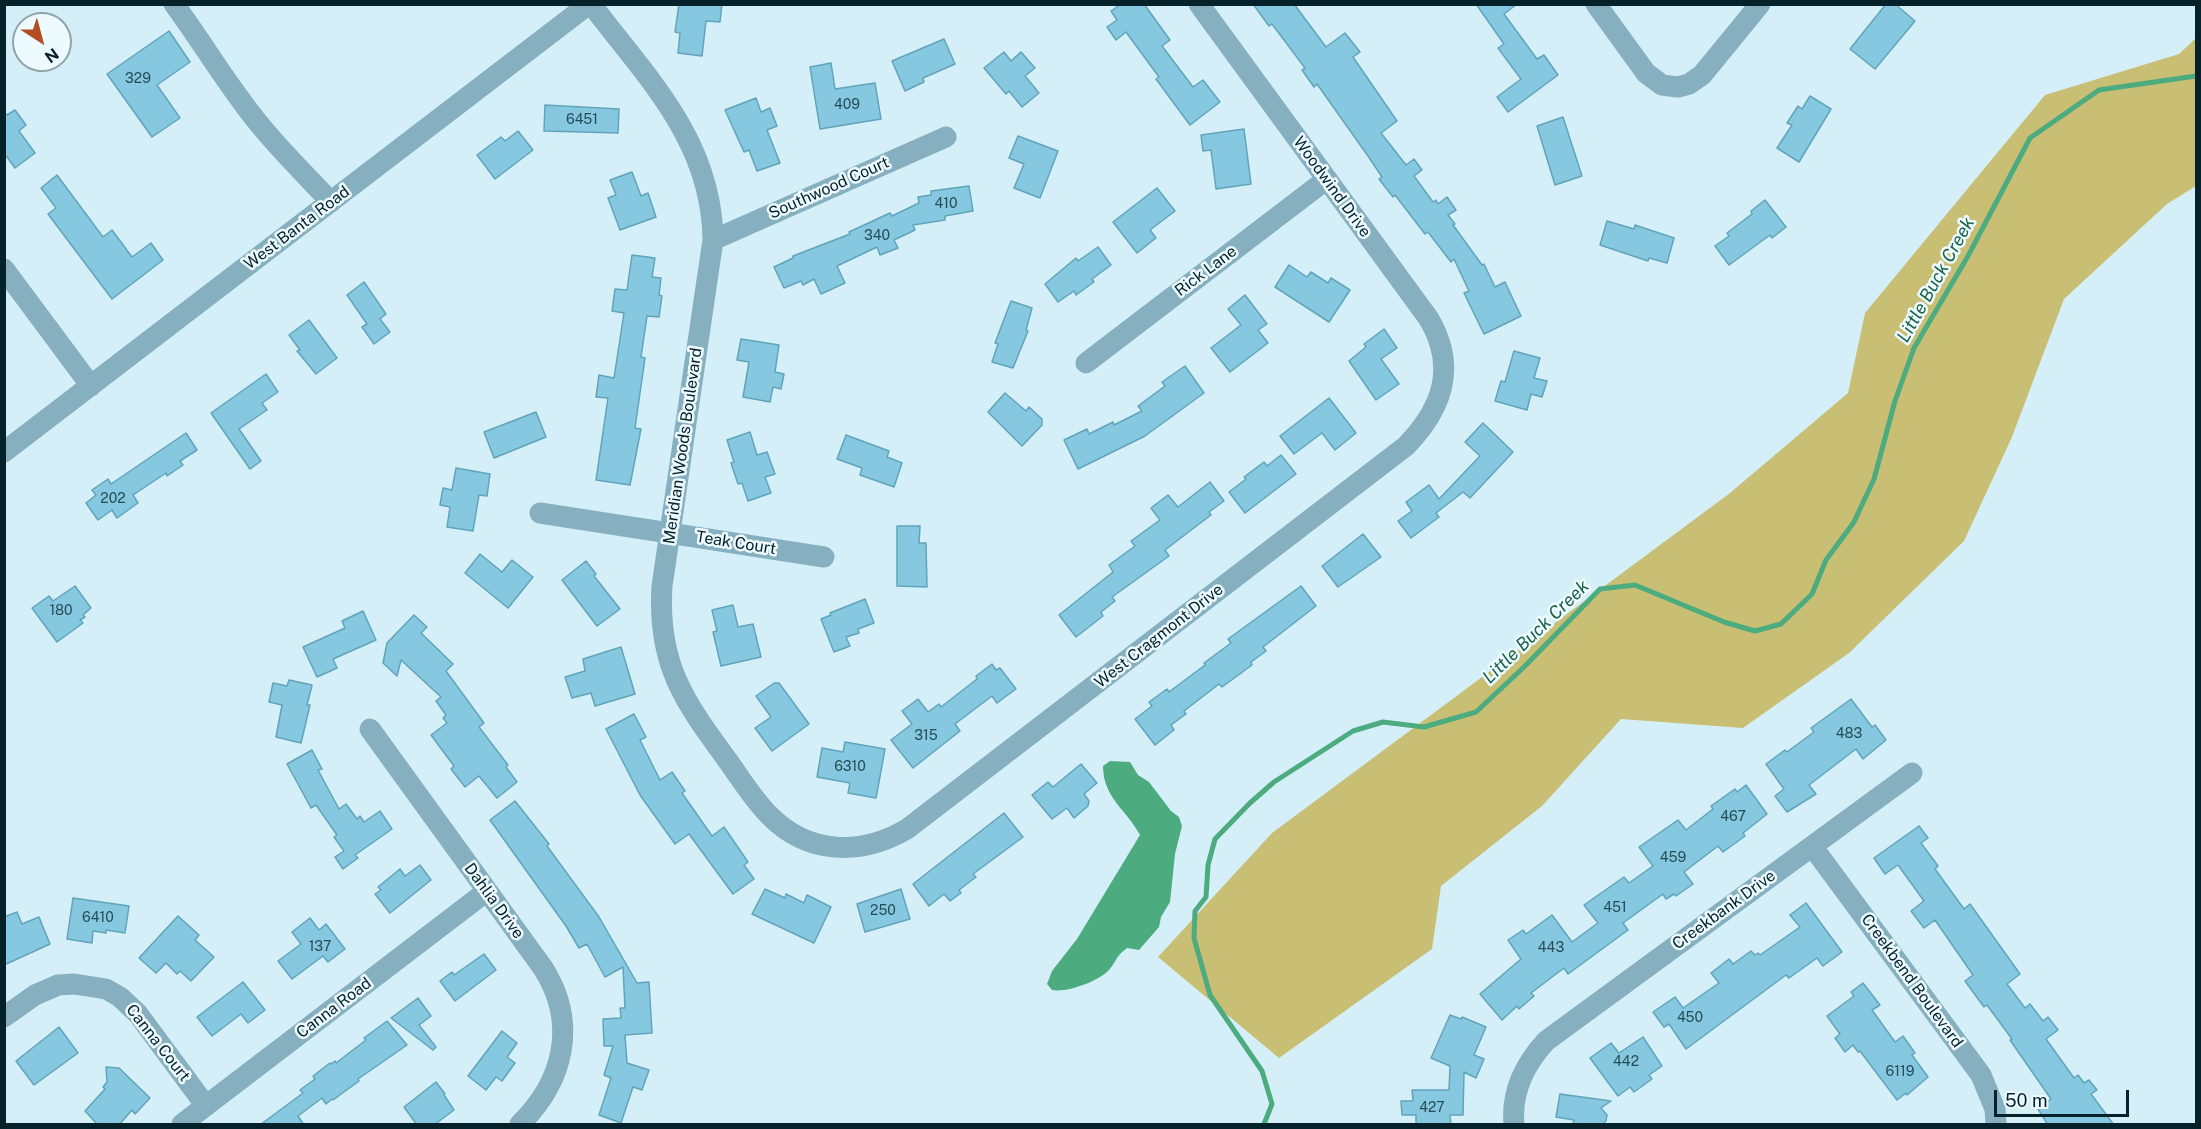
<!DOCTYPE html>
<html>
<head>
<meta charset="utf-8">
<style>
  body { margin:0 }
  #map { position:relative; width:2201px; height:1129px; overflow:hidden; background:#d5eff9; font-family:"Public Sans",sans-serif }
  canvas { display:block }
  .frame { position:absolute; inset:0; border:6px solid #05222a; pointer-events:none }
  .north { position:absolute; left:12px; top:12px; width:60px; height:60px; box-sizing:border-box; background:#edfaff; border:2px solid #90a4aa; border-radius:50%; rotate:144deg; font-size:16px; font-weight:700; line-height:24px; text-align:center; color:#05222a }
  .north::after { content:''; display:block; margin:auto; width:21px; height:27px; background:#b24c21; clip-path:polygon(50% 0,100% 100%,50% 72%,0 100%) }
  .scale { position:absolute; left:1994px; top:1090px; width:135px; height:27px; box-sizing:border-box; border:3px solid #05222a; border-top:0; padding-left:8px; font-size:18px; line-height:21px; white-space:nowrap; color:#05222a; -webkit-text-stroke:4px #edfaff; paint-order:stroke }
</style>
</head>
<body>
<div id="map">
<canvas width="2201" height="1129"></canvas>
<div class="frame"></div>
<div class="north">N</div>
<div class="scale">50 m</div>
</div>
<script>
const ctx = document.querySelector('canvas').getContext('2d');
ctx.lineJoin = 'round';
function paint(path, color) { ctx.fillStyle = color; ctx.fill(path, 'evenodd'); }
function trace(path, color, width, dash) { ctx.strokeStyle = color; ctx.lineWidth = width; ctx.lineCap = dash ? 'butt' : 'round'; ctx.setLineDash(dash || []); ctx.stroke(path); }
function label(font, color, halo, rows, align = 'center') {
  ctx.font = font + ' "Public Sans",sans-serif'; ctx.lineWidth = 5; ctx.setLineDash([]); ctx.textBaseline = 'middle'; ctx.strokeStyle = halo; ctx.fillStyle = color; for (const [text, x, y, turn = 0] of rows) {
    ctx.save(); ctx.translate(x, y); ctx.rotate((+turn || 0) * Math.PI / 180); ctx.textAlign = isNaN(turn) ? turn : align; if (halo) ctx.strokeText(text, 0, 0); ctx.fillText(text, 0, 0); ctx.restore();
  }
}
const green = new Path2D(`
  M2196,38V186L2167,204L2064,299L2012,437L1964,541L1849,653L1743,728L1621,719L1542,806L1441,886L1432,949L1279,1058L1158,957L1272,833L1730,493L1848,393L1865,313L2045,95L2179,54Z`);
const water = new Path2D(`
  M1110,761L1130,762L1138,775L1149,782L1171,811L1179,817L1182,826L1175,854L1170,902L1161,917L1159,927L1139,950L1127,948C1115,957 1117,961 1109,970C1099,981 1067,993 1052,990L1047,984L1052,971L1077,939L1140,835C1127,810 1103,798 1103,766Z`);
const stream = new Path2D(`
  M1264,1124L1272,1104L1262,1071L1210,995L1194,938L1195,911L1206,897L1208,865L1215,839L1250,803L1274,782L1353,731L1383,722L1424,727L1476,712L1524,667L1600,589L1635,585L1724,622L1755,631L1781,624L1812,594L1826,560L1854,522L1874,479L1895,401L1914,348L1968,256L2030,138L2099,90L2196,76`);
const building = new Path2D(`
  M679,4H722L720,22L706,21L702,56L678,53L680,33L675,32Z
  M1121,4H1144L1170,40L1162,46L1193,87L1203,80L1220,102L1190,125L1156,79L1159,77L1126,32L1116,40L1107,27L1117,20L1111,11Z
  M1253,4H1294L1326,47L1345,33L1360,52L1353,57L1397,121L1381,133L1406,165L1414,159L1422,170L1414,176L1433,202L1436,200L1438,204L1447,197L1456,210L1448,215L1455,224L1453,225L1482,265L1484,264L1495,287L1505,282L1521,316L1484,334L1464,293L1469,291L1454,259L1451,262L1428,232L1425,234L1395,195L1393,197L1379,179L1382,177L1368,156L1317,84L1314,87L1302,70L1305,68L1272,24L1269,26Z
  M1476,4H1517L1504,14L1537,59L1544,55L1558,75L1508,112L1497,97L1521,79L1498,48L1504,44Z
  M1886,4H1895L1915,21L1875,69L1850,49Z
  M169,31L190,62L157,85L180,118L152,137L107,74Z
  M944,39L955,64L923,78L924,82L905,91L892,61Z
  M1004,52L1011,61L1021,52L1035,68L1025,76L1039,93L1022,107L1009,91L1006,94L984,68Z
  M831,63L835,89L875,83L881,119L820,129L810,67Z
  M1810,96L1831,109L1799,162L1777,148L1792,125L1787,123L1798,106L1802,109Z
  M756,98L761,112L770,108L777,126L767,130L780,163L757,171L749,150L744,152L725,110Z
  M545,105L619,109L618,133L544,131Z
  M15,110L26,125L19,131L35,153L15,168L4,153V112L7,115Z
  M1563,117L1582,176L1555,185L1537,126Z
  M1244,129L1251,184L1216,189L1211,150L1203,151L1201,135Z
  M518,131L533,150L495,179L477,155L501,137L505,141Z
  M1018,136L1058,151L1040,198L1014,188L1024,164L1009,158Z
  M632,172L641,196L648,193L656,217L620,230L608,198L616,195L610,180Z
  M57,175L103,237L112,230L132,257L151,243L163,260L112,299L48,214L56,208L41,188Z
  M969,186L973,211L945,216V220L913,225L915,230L894,240L898,248L880,255L877,247L837,266L845,283L821,294L814,279L803,285L801,281L784,288L774,267L793,258V256L850,234L849,232L890,213L892,216L919,203L918,197L931,195V191Z
  M1157,188L1175,211L1150,230L1156,238L1137,253L1113,222Z
  M1765,200L1786,227L1772,238L1770,235L1729,265L1715,246L1729,236L1727,233L1752,214L1751,211Z
  M1607,221L1634,229L1635,225L1674,238L1667,263L1649,258L1648,261L1600,245Z
  M1098,247L1111,265L1092,279L1094,282L1076,295L1074,291L1058,302L1045,284L1076,258L1078,261Z
  M632,255L655,258L652,277L661,278L659,295L662,296L659,317L647,316L641,357L645,358L635,428L641,429L630,485L596,480L608,398L596,397L599,375L614,378L624,313L612,311L615,289L627,290Z
  M1289,265L1307,277L1311,272L1328,283L1331,278L1350,290L1329,322L1275,287Z
  M364,282L386,314L380,319L390,332L374,344L362,327L367,324L347,295Z
  M1245,295L1267,324L1258,330L1268,343L1230,372L1211,348L1241,325L1228,309Z
  M1011,301L1032,308L1026,330L1028,331L1013,368L992,362L998,344L995,343Z
  M309,320L337,358L316,374L297,351L300,350L289,335Z
  M1384,329L1397,348L1381,359L1399,384L1376,400L1349,361L1366,347L1364,344Z
  M741,339L779,345L775,372L784,374L781,389L773,387L770,402L743,397L749,362L737,360Z
  M1514,351L1540,358L1534,378L1547,381L1542,397L1531,394L1527,410L1495,401L1501,381L1505,382Z
  M1185,366L1204,393L1145,436L1078,469L1064,440L1087,429L1089,434L1113,422L1114,425L1142,411L1138,406L1165,386L1162,382Z
  M266,374L278,392L262,403L267,410L239,429L261,461L250,469L211,413Z
  M1005,393L1026,411L1029,407L1042,419V425L1022,446L988,412Z
  M1329,398L1356,433L1335,450L1322,433L1294,454L1280,436Z
  M536,412L546,437L494,458L484,432Z
  M1483,423L1513,452L1470,498L1463,492L1436,513L1439,517L1411,538L1398,521L1412,511L1406,502L1429,485L1439,499L1480,456L1465,442Z
  M750,432L757,455L767,452L775,474L765,477L771,493L748,501L742,483L738,484L731,463L734,462L727,440Z
  M186,433L197,450L180,461L183,465L167,476L166,473L133,495L138,503L117,518L112,510L98,520L86,503L96,495L92,490L108,479L111,484Z
  M846,435L889,451L887,457L902,463L894,487L860,475L862,468L837,459Z
  M1281,455L1296,474L1245,513L1229,492L1246,479L1244,477L1264,462L1267,466Z
  M456,468L490,474L487,496L479,495L473,531L447,527L450,507L440,505L443,488L452,490Z
  M1210,482L1224,501L1209,512L1211,515L1165,550L1169,556L1112,597L1115,601L1101,612L1103,616L1076,637L1059,615L1113,572L1109,565L1135,546L1131,541L1160,520L1151,508L1168,495L1178,507Z
  M897,526H920L919,543H926L927,587L897,586Z
  M1363,534L1381,557L1338,587L1322,566Z
  M480,554L502,572L512,560L533,577L508,608L465,573Z
  M586,561L596,574L594,576L620,609L597,626L562,580Z
  M75,586L91,608L83,615L85,617L80,620L83,623L57,642L32,608L49,596L53,601Z
  M1301,586L1316,606L1263,647L1266,651L1251,662L1252,665L1222,687L1219,684L1184,711L1186,714L1171,725L1174,730L1155,745L1135,719L1152,706L1149,702L1167,689L1169,692L1205,665L1204,663L1231,643L1228,639Z
  M865,599L874,623L858,629L859,633L846,637L850,646L834,652L821,619L831,615L830,613Z
  M733,605L738,627L753,624L761,657L721,666L713,632L717,631L712,610Z
  M363,611L376,640L333,659L337,668L317,677L303,647L345,628L342,621Z
  M414,615L427,627L421,633L453,664L446,671L484,723L479,727L508,765L506,767L517,782L497,798L479,776L465,787L451,769L454,766L431,735L447,723L443,718L446,715L436,701L441,697L401,660L397,676L383,663L387,643Z
  M621,647L635,694L595,706L591,693L572,698L565,677L585,671L583,659Z
  M992,664L996,670L1000,668L1016,689L997,703L992,696L955,724L960,731L913,768L891,740L912,724L902,711L918,699L928,712L939,704L941,707L977,679L976,676Z
  M289,680L312,685L307,705H310L301,743L276,737L282,705L269,702L273,683L287,686Z
  M774,683H779L809,724L772,751L755,728L771,717L756,696Z
  M1851,699L1872,727L1875,725L1886,740L1863,759L1856,749L1809,785L1816,794L1787,812L1775,796L1784,789L1766,764L1785,750L1787,752L1814,732L1811,728Z
  M634,714L646,737L640,740L660,780L672,772L685,791L682,793L712,836L724,827L748,862L744,865L754,879L733,894L689,834L675,844L640,795L606,729Z
  M845,742L885,749L876,798L848,793L850,783L817,777L822,748L843,752Z
  M312,750L322,769L318,770L339,809L346,804L357,819L360,816L364,822L380,811L392,829L355,855L358,858L343,869L335,857L344,851L334,837L337,835L316,805L311,808L287,764Z
  M1081,764L1097,783L1084,794L1089,801L1088,806L1074,818L1067,808L1052,819L1032,795L1048,782L1053,787Z
  M1746,785L1767,814L1743,833L1745,836L1723,852L1718,846L1684,872L1693,884L1676,896L1674,894L1666,899L1663,894L1623,923L1628,930L1568,974L1564,968L1531,993L1534,996L1519,1009L1517,1006L1502,1020L1480,994L1521,959L1508,940L1523,930L1526,934L1552,915L1572,942L1598,923L1584,905L1624,877L1629,883L1653,866L1639,847L1678,820L1686,830L1713,809L1711,806L1735,789L1737,792Z
  M515,801L549,844L547,846L599,917L637,983L649,982L652,1033L625,1035L627,1063L649,1070L642,1090L633,1087L621,1123L599,1115L611,1078L604,1075L613,1046H604L603,1019L621,1018L620,1008H625L623,967L605,977L587,944L579,948L566,926L490,820Z
  M1004,813L1023,837L973,874L976,877L959,890L961,893L950,901L944,894L929,906L913,884Z
  M1919,826L1928,838L1921,843L1938,866L1935,869L1964,909L1970,904L2020,974L2007,984L2025,1008L2030,1004L2043,1021L2048,1017L2058,1030L2046,1039L2074,1078L2078,1075L2084,1083L2089,1080L2097,1090L2091,1094L2114,1125H2048L2038,1109L2051,1099L2010,1040L2012,1039L1987,1005L1984,1007L1965,981L1973,975L1935,920L1924,928L1911,911L1924,901L1898,865L1885,874L1874,858Z
  M420,865L431,880L390,913L375,894L381,890L378,887L400,869L405,876Z
  M765,889L785,898L786,894L804,903L807,895L831,907L814,943L752,914Z
  M901,889L910,919L865,932L857,904Z
  M73,898L129,906L125,933L106,930V933L93,931L92,943L67,939Z
  M1806,903L1842,952L1823,966L1817,958L1789,978L1786,975L1686,1049L1669,1024L1664,1027L1653,1012L1675,997L1683,1008L1719,983L1711,973L1729,959L1733,964L1751,951L1755,955L1758,953L1760,955L1800,927L1790,915Z
  M17,912L22,924L39,917L50,944L4,965V917Z
  M178,916L199,935L195,940L214,957L191,981L180,971L177,974L166,963L156,973L139,958Z
  M310,918L319,930L326,924L345,949L328,962L323,956L292,979L278,961L301,944L292,932Z
  M484,954L496,970L455,1001L440,981L452,972L454,975Z
  M243,982L265,1010L248,1023L241,1014L212,1036L197,1017Z
  M1863,983L1880,1005L1872,1010L1895,1042L1903,1036L1915,1053L1912,1055L1928,1077L1907,1095L1906,1093L1897,1100L1860,1051L1858,1052L1853,1045L1845,1052L1835,1038L1840,1034L1827,1016L1854,996L1851,992Z
  M418,998L431,1016L419,1025L436,1047L433,1050L391,1018Z
  M1450,1015L1461,1019L1462,1017L1486,1027L1474,1055L1484,1059L1476,1078L1464,1072L1463,1115H1450L1451,1125H1416V1115H1402L1401,1101H1413L1412,1090H1449L1450,1066L1431,1058Z
  M387,1021L407,1045L358,1079L359,1081L333,1100L332,1099L326,1104L322,1098L298,1116L304,1125H260L303,1093L300,1090L315,1079L313,1076L330,1063L331,1064L335,1061L336,1063L366,1040L364,1038Z
  M59,1027L78,1053L34,1085L16,1061Z
  M502,1031L517,1043L507,1057L515,1063L502,1081L496,1077L486,1090L468,1076Z
  M1643,1037L1662,1066L1649,1075L1652,1079L1634,1092L1630,1087L1618,1096L1590,1058L1611,1043L1619,1053Z
  M106,1067L119,1068L150,1098L135,1114L132,1110L119,1125H98L85,1111L105,1089L103,1087L107,1082Z
  M436,1082L445,1094L444,1095L454,1110L434,1125H417L404,1107Z
  M1560,1094L1611,1101L1601,1108L1607,1115L1606,1121L1601,1125H1573L1574,1120L1556,1117Z`);
const minor = new Path2D(`
  M174,4C197,35 217,68 240,99C266,136 300,169 331,202
  M591,4C648,79 712,141 713,240L662,586C657,664 684,701 728,761C741,779 753,799 769,815C808,855 861,856 907,829L1406,446C1443,408 1457,367 1429,319L1199,4
  M1596,4L1646,73L1662,85L1678,87L1689,84L1702,75L1760,4
  M713,240L946,137
  M4,269L91,386
  M1086,363L1327,179
  M4,452L589,4
  M540,513L824,557
  M370,729L543,968C578,1023 564,1081 520,1124
  M1812,846L1981,1075L1995,1109L1996,1124
  M4,1017L35,995L58,985L74,984L106,989L120,997L138,1014L206,1106
  M182,1124L487,891
  M1514,1124C1511,1092 1525,1064 1546,1041L1912,773`);
const numberNames = [
  ["329",138,79],
  ["409",847,105],
  ["6451",582,120],
  ["410",946,204],
  ["340",877,236],
  ["202",113,499],
  ["180",61,611],
  ["483",1849,734],
  ["315",926,736],
  ["6310",850,767],
  ["467",1733,817],
  ["459",1673,858],
  ["451",1615,908],
  ["250",883,911],
  ["6410",98,918],
  ["137",320,947],
  ["443",1551,948],
  ["450",1690,1018],
  ["442",1626,1062],
  ["6119",1900,1072],
  ["427",1432,1108]
];
const streetNames = [
  ["Woodwind Drive",1332,187,54],
  ["Southwood Court",829,188,-24],
  ["West Banta Road",297,228,-37],
  ["Rick Lane",1206,271,-37],
  ["Meridian Woods Boulevard",683,446,-82],
  ["Teak Court",736,543,9],
  ["West Cragmont Drive",1159,636,-38],
  ["Dahlia Drive",494,901,54],
  ["Creekbank Drive",1724,910,-36],
  ["Creekbend Boulevard",1912,981,54],
  ["Canna Road",334,1008,-37],
  ["Canna Court",158,1043,52]
];
const waterNames = [
  ["Little Buck Creek",1936,280,-61],
  ["Little Buck Creek",1536,632,-44]
];
paint(green, '#c9bf74');
paint(water, '#4cab7f');
trace(stream, '#4cab7f', 5);
paint(building, '#85c8df');
trace(building, '#61a4ba', 1.5);
trace(minor, '#86b0bf', 21);
label('14px', '#254c57', null, numberNames);
label('16px', '#05222a', '#edfaff', streetNames);
label('italic 18px', '#1b6144', '#edfaff', waterNames);
</script>
</body>
</html>
